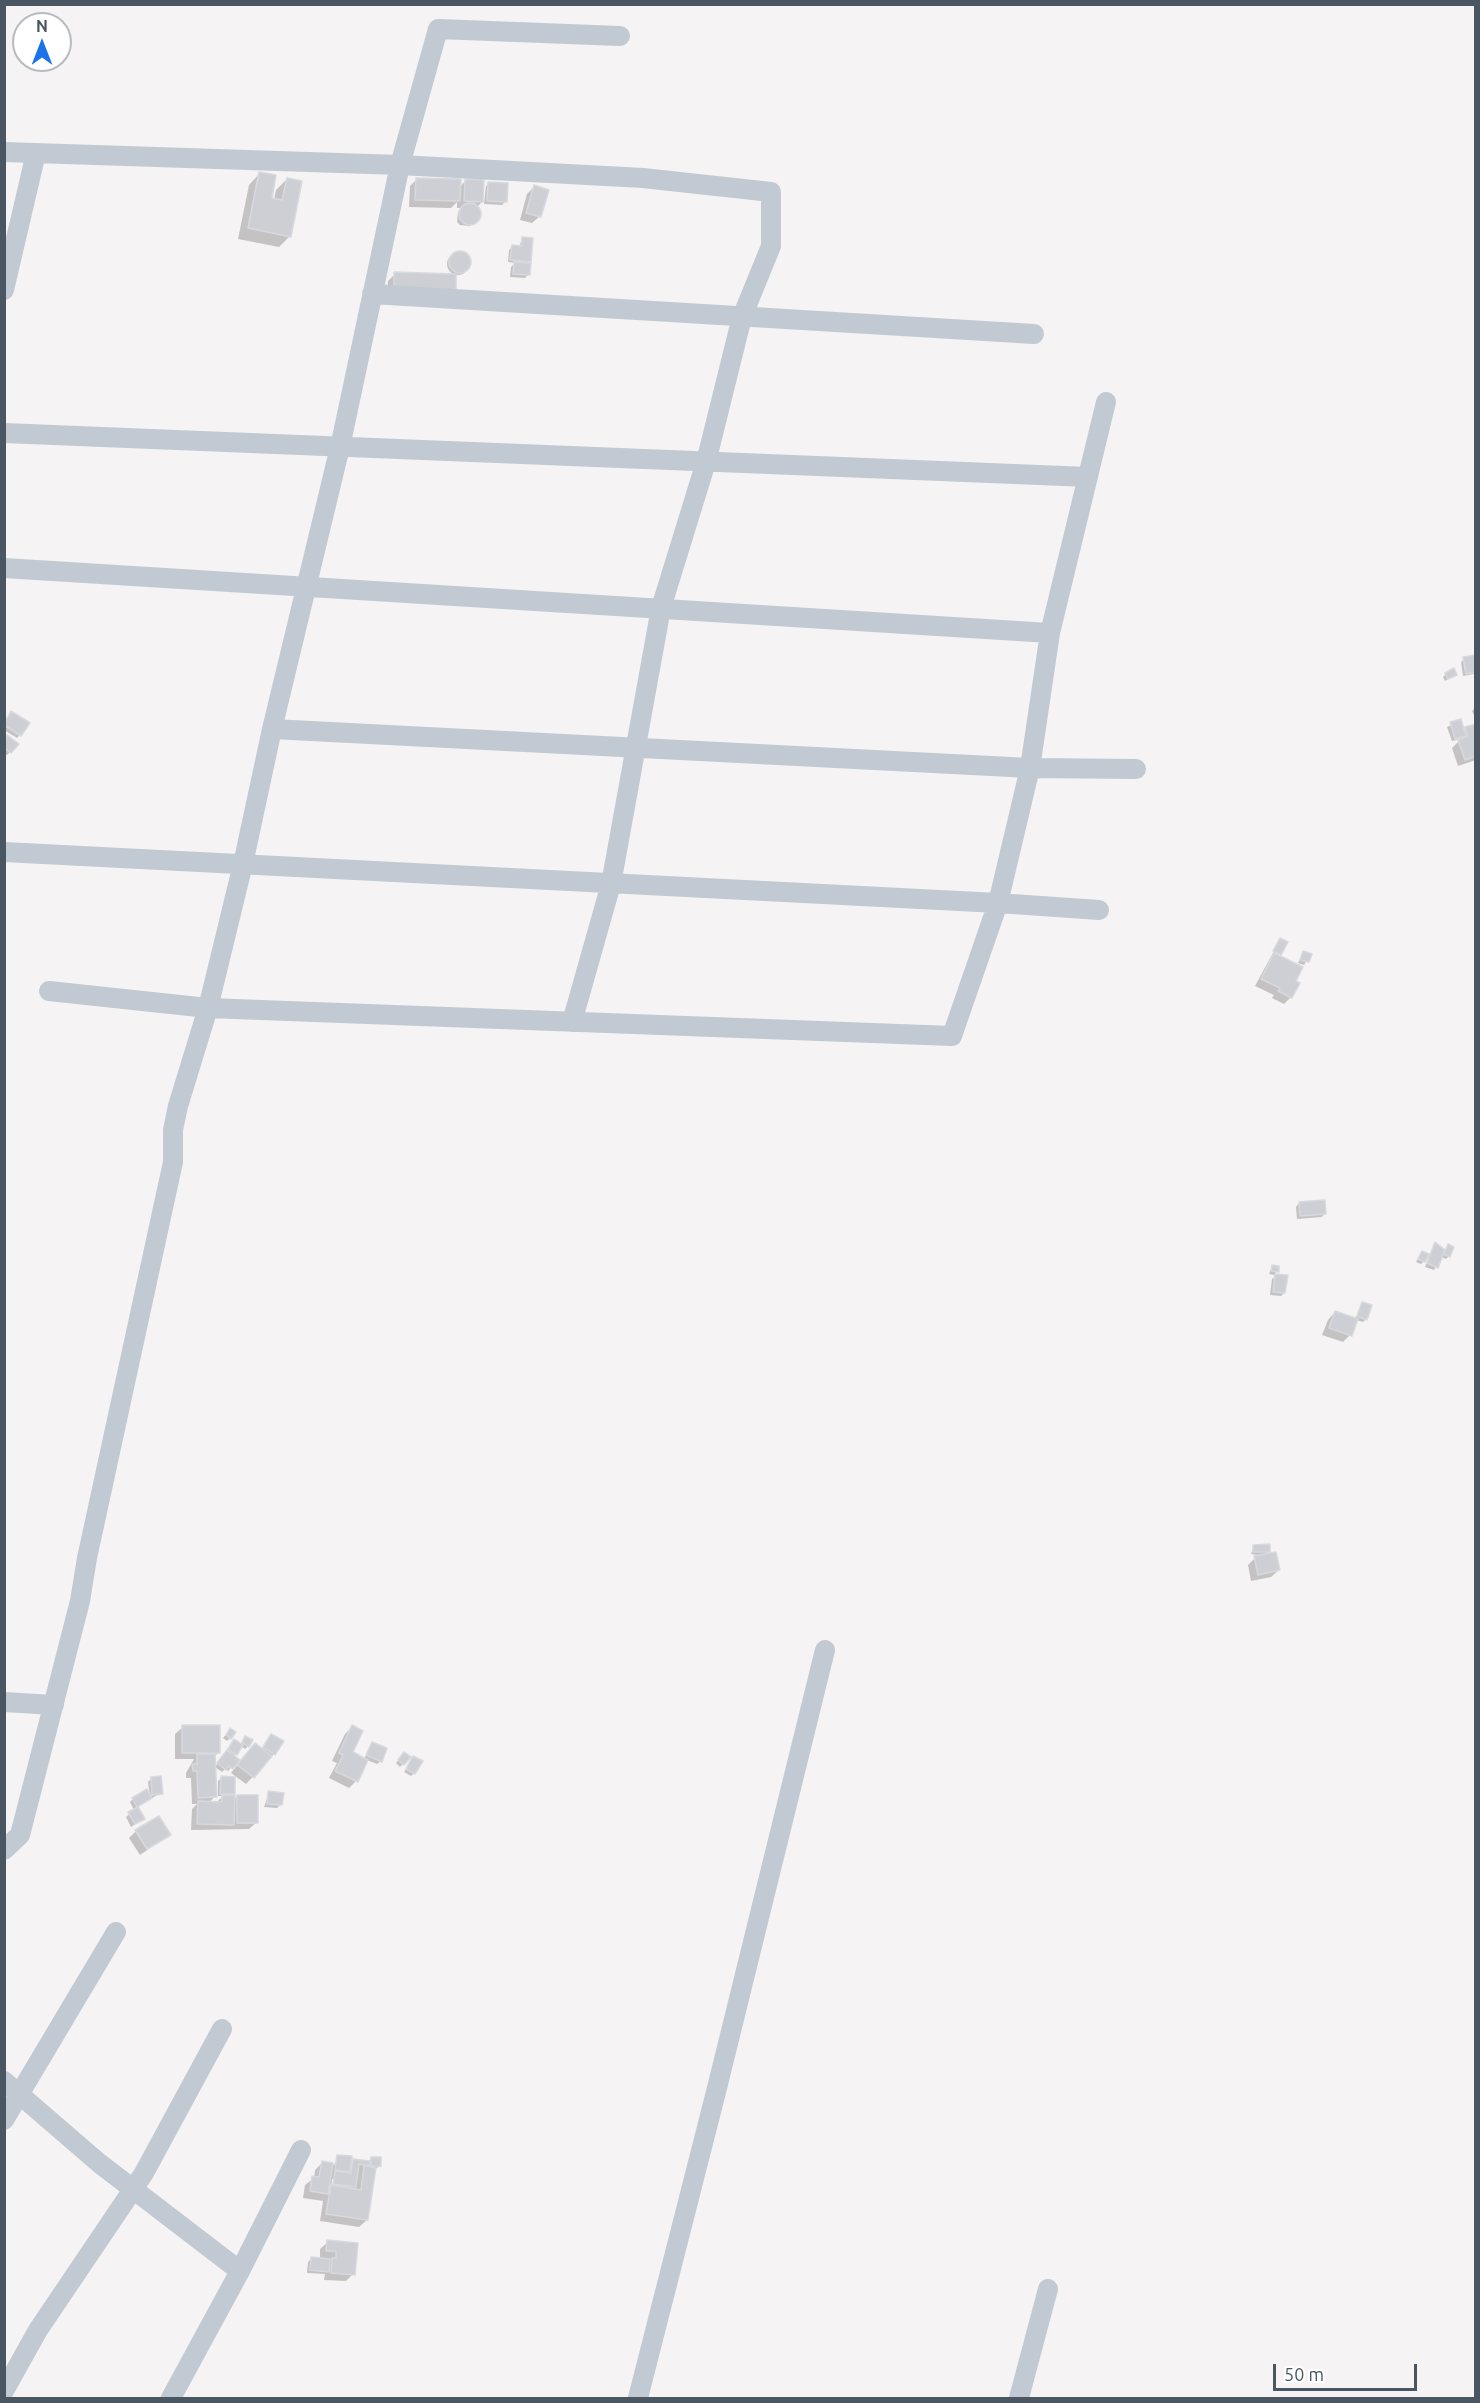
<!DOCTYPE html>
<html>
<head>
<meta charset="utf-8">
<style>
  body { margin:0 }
  #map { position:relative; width:1480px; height:2403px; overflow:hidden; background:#f5f3f3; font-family:Ubuntu,sans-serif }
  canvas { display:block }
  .frame { position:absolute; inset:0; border:6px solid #4a5661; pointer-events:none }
  .north { position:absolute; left:12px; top:12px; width:60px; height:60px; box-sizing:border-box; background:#fff; border:2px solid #b7bbc0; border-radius:50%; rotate:0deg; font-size:16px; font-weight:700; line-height:24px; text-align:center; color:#4a5661 }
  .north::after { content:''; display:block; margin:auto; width:21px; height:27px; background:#1a73e8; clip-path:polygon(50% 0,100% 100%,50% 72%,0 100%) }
  .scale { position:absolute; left:1273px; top:2364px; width:144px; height:27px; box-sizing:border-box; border:3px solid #4a5661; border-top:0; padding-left:8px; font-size:18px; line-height:21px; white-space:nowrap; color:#4a5661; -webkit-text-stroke:4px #fff; paint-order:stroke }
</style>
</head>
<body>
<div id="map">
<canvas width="1480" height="2403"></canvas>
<div class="frame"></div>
<div class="north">N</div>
<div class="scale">50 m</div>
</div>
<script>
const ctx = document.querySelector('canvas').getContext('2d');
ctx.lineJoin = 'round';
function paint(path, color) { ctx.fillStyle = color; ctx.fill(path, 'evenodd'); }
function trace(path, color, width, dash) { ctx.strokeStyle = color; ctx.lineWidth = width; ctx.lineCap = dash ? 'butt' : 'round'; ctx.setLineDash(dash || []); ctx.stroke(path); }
const shadow = new Path2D(`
  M260,173L270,199L274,200L276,190L287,179L290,236L279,247L238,239L249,185Z
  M417,179L459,188L465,181L482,202L477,207L478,219L470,226L460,225L457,222L458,212L462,208H457V202L451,208L409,207L410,186Z
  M489,183L505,202L502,205L484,204L486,186Z
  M534,187L540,216L532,223L520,220L527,194Z
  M522,239L530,261L526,264L529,274L525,278L510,277L511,267L515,263L508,262L509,250L512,247H519Z
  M447 264a11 11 0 1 1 22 0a11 11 0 1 1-22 0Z
  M395,274L455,275L387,298L388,281Z
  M1464,659L1476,660L1474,674L1463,676L1461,662Z
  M1446,674L1455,675L1445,681L1443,677Z
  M1476,707V720L1472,711Z
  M11,713L20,735L17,738L4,730V721Z
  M1460,721L1463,731L1476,725V760L1458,766L1452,748L1461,739L1452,741L1447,727Z
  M7,737L10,752L7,755L4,754V739Z
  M1280,940V954L1278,957L1294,982L1291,997L1284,1004L1272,998L1274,995L1255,986Z
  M1303,953L1310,955L1304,965L1298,963Z
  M1299,1203L1325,1213L1322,1217L1297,1219L1296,1207Z
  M1436,1244L1438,1250L1444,1252L1449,1246V1256L1446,1259L1441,1257L1434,1270L1425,1267L1429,1257L1421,1264L1416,1262L1422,1252L1429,1256Z
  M1272,1267L1277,1271L1274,1275L1269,1274Z
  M1276,1276L1284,1293L1281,1296L1270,1295L1272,1279Z
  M1363,1303L1366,1319L1363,1322L1356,1320L1350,1335L1343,1342L1322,1335L1328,1320L1335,1312L1355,1319Z
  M1254,1546L1269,1551L1264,1556L1251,1554Z
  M1255,1558L1279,1570L1271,1577L1251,1581L1248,1565Z
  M183,1727L219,1752L214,1757L215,1796L209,1803H216L223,1796H218V1781L221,1778L234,1793L231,1796L234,1800L237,1796L257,1822L249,1829L191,1830L192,1809L197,1804H192L191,1778H186V1773L194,1759H175V1734Z
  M352,1727L351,1753L364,1759L373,1743L381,1761L377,1764L367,1760L356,1781L349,1788L329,1778L337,1763L332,1761L345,1734Z
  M230,1730V1738L227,1741L223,1738Z
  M246,1737L248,1746L245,1749L241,1746L233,1757L238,1760L228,1771L225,1769L222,1772L215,1767L231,1744L240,1745Z
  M268,1739L274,1754L246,1784L231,1773L248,1752L261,1750Z
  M404,1754L409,1757L400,1767L396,1763Z
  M413,1758L414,1773L411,1776L404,1772Z
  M152,1778L161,1793L136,1807L143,1819L131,1827L126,1817L134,1810L130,1802L133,1799L150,1797L148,1782Z
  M269,1793L280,1805L277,1808L264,1807Z
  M136,1831L169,1835L140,1855L129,1838Z
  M338,2157L350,2164L353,2160L368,2162L372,2158L380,2166L375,2169L367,2220L359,2227L320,2221L323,2201L303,2198L305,2185L314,2178L315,2170L322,2163L334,2165ZM332,2179H335L334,2191H331Z
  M328,2242L356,2244L353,2274L346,2281L324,2280L325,2274L307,2273L308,2262L311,2259H320V2249Z`);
const building = new Path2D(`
  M259,172L276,175L272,198L282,200L287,178L302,181L291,237L248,228Z
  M416,178L461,179L460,201L415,200Z
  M465,179L484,180L483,202L464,201Z
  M488,182L508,183L507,202L487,201Z
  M534,185L549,190L541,217L526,213Z
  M459 214a11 11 0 1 1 22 0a11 11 0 1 1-22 0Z
  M522,237L533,238L531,262L510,260L512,245L521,246Z
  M449 262a11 11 0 1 1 22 0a11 11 0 1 1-22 0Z
  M514,262L531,263L530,275L513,274Z
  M394,272L456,274V293L394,292Z
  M1476,655V672L1466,674L1463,657Z
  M1454,668L1457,675L1448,679L1445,673Z
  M11,711L30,723L21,736L4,725Z
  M1461,719L1466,736L1455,739L1450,722Z
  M1476,724V756L1465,760L1458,740L1468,736L1465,727Z
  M7,735L19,744L11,753L4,748Z
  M1280,938L1288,942L1281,955L1273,951Z
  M1303,951L1312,954L1309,962L1300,960Z
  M1274,953L1303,967L1296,981L1300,983L1292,998L1278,991L1280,988L1261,979Z
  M1325,1200L1326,1214L1300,1216L1299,1202Z
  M1435,1242L1445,1250L1438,1268L1427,1263Z
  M1448,1244L1454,1247L1450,1257L1444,1254Z
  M1422,1251L1429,1254L1425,1262L1418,1259Z
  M1272,1265L1279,1266V1272L1271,1271Z
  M1275,1274L1288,1275L1285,1293L1273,1292Z
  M1362,1302L1372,1305L1367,1320L1357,1316Z
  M1335,1311L1358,1319L1352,1336L1329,1328Z
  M1270,1544V1552H1253V1545Z
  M1276,1552L1280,1570L1258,1575L1254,1556Z
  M182,1725H220V1753H182Z
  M352,1725L363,1731L353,1752L368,1760L358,1782L335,1771L343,1755L339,1753Z
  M230,1728L236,1732L231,1739L226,1735Z
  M271,1734L284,1741L275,1755L263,1747Z
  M245,1736L253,1740L249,1747L242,1742Z
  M234,1739L243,1745L237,1755L228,1749Z
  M372,1742L387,1748L382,1762L366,1755Z
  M255,1743L272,1756L254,1778L237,1765Z
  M227,1750L240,1760L233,1769L229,1766L226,1770L217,1763Z
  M404,1752L411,1757L404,1765L398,1760Z
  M197,1754H215L217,1797L198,1798L197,1771H193L192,1764H197Z
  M413,1756L423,1761L415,1774L406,1769Z
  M161,1776L163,1794L152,1795L151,1777Z
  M221,1776L235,1777V1794H220Z
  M147,1789L152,1798L137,1807L132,1798Z
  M268,1791L284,1793L282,1805L267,1804Z
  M222,1795H235L234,1825L197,1824L198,1801L222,1802Z
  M237,1795H258V1823H237Z
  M138,1807L145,1819L135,1824L128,1812Z
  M159,1816L171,1835L147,1849L135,1830Z
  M337,2155L352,2156L350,2172L335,2170Z
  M371,2157H381V2166H371Z
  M353,2159L370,2161L369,2166L359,2164L356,2187L333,2184L335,2171L351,2173Z
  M322,2161L333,2163L328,2194L310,2191L312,2176L319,2177Z
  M364,2166L376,2168L368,2220L326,2214L331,2185L361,2190Z
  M327,2240L358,2243L355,2275L331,2273L332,2258H336V2251H326Z
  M311,2257L330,2259L329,2272L310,2270Z`);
const street = new Path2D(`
  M4,152L400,165L643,178L771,192V246L742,317L706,462L661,608L611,884L572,1022
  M4,290L36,153
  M372,294L1034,334
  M4,433L1088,477
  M4,568L1050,633
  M272,729L1030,768L1136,769
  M4,852L998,903L1099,910
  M49,991L208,1008L952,1036L998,903L1030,768L1050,633L1106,402
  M4,1702L54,1705
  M4,1850L20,1835L80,1601L87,1558L173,1162V1130L178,1106L208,1008L243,864L272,729L340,447L400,165L438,29L620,36
  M4,2081L99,2163L240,2271
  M4,2120L116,1932
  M4,2391L38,2330L144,2173L222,2029
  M171,2398L240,2271L301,2150
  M638,2398L716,2092L825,1650
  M1019,2398L1048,2289`);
paint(shadow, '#0003');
paint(building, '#cdcfd5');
trace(building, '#d7d9de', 1.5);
trace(street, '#c1cad2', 20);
</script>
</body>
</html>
